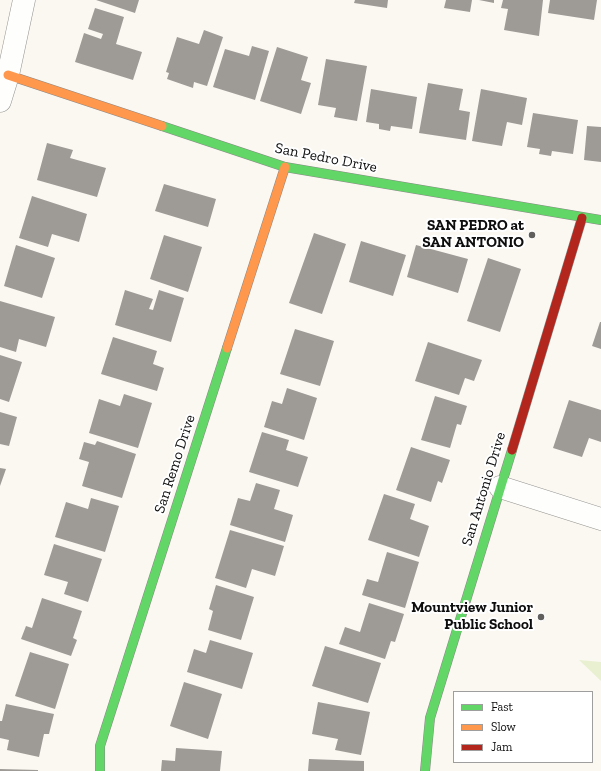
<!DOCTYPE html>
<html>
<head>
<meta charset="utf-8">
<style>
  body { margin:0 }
  #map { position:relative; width:601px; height:771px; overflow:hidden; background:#fbf8f2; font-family:"Zilla Slab",serif }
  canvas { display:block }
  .legend { position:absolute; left:453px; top:691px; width:140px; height:72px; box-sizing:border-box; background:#fff; border:1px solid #9e9e9e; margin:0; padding:5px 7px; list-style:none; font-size:12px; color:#0d0d0d }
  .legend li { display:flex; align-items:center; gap:8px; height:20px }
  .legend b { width:20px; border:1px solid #9e9e9e }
</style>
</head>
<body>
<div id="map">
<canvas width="601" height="771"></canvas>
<ul class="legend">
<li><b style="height:5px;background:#63d668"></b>Fast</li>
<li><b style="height:5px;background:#ff974d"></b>Slow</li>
<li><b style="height:5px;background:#b3261e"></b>Jam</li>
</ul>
</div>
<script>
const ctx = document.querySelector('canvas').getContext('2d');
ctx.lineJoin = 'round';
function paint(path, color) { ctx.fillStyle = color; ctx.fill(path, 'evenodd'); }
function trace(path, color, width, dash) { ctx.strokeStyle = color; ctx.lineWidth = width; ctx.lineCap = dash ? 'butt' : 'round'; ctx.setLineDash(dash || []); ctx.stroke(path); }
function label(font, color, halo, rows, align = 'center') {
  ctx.font = font + ' "Zilla Slab",serif'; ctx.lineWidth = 4; ctx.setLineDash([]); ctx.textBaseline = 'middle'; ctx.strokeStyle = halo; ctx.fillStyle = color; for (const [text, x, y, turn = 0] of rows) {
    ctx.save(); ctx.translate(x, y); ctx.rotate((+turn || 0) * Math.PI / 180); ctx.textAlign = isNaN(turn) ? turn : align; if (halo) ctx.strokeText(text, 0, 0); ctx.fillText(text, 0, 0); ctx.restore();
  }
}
const green = new Path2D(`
  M579,660L601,662V681Z`);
const building = new Path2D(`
  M96,0H139L135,13Z
  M355,0H388L387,8L354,3Z
  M446,0H472L470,12L444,8Z
  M479,0H494V3Z
  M503,0H543L539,36L504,30L508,9L501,8Z
  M550,0H597L594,20L548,13Z
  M95,8L124,17L116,44L142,52L133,80L75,62L84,33L101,39L103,34L88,29Z
  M204,30L223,37L207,86L194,82L193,88L167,79L169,73L166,72L177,37L199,44Z
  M252,46L269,51L255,100L213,87L225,49L249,56Z
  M277,47L308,57L301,80L311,83L301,114L260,101Z
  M326,59L367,66L357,121L334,117L336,108L318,105Z
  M428,83L463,89L459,110L470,112L466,140L419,133Z
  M371,89L417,97L412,129L391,126L390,131L379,129V124L366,122Z
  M481,89L527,98L522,125L507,122L502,146L472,141Z
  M533,113L578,120L573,154L552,151L551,156L539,154L540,149L527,147Z
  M587,126L601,127V162L584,160Z
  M47,143L73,150L70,158L106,168L97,197L37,180Z
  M164,184L216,199L208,227L155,211Z
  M32,196L87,214L79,242L52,234L48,247L19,238Z
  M314,233L346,244L322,314L289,303Z
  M164,235L202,247L188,292L150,279Z
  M361,241L406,255L393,296L349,282Z
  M16,245L55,258L42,298L4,286Z
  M416,245L468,259L458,293L407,277Z
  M488,258L521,269L500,332L467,321Z
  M125,290L153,299L149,309L153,310L159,290L184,298L171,342L115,325Z
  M0,301L55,317L46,347L19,339L16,352L0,347Z
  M600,322H601V349L592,346Z
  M295,329L334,341L320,386L280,374Z
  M113,337L157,351L153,364L164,368L157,391L101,374Z
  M428,342L482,360L474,381L465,378L459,395L415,381Z
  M0,355L22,362L9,402L0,399Z
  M287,388L317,398L304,440L264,427L272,401L282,404Z
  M124,394L152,403L138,448L89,433L99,399L120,406Z
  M435,396L467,406L461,425L457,424L450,448L421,440Z
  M569,400L601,410V442L589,438L582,457L553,448Z
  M0,412L17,417L9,446L0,444Z
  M262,432L289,440L286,450L308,457L298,487L249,472Z
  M97,441L136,454L122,498L82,486L89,462L79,459L84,442L95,445Z
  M411,447L450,460L442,483L438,481L431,502L396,490Z
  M0,468L6,469L0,486Z
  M256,483L280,490L274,509L293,515L285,542L230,525L238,498L250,501Z
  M384,494L415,504L410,519L429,526L419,557L368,540Z
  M91,498L119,506L105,552L55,537L66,502L88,509Z
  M230,530L284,546L275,576L252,569L246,588L215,578Z
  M54,544L102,559L88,602L64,594L68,582L44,575Z
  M387,552L419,562L405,608L362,595L367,579L378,582Z
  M216,585L254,597L241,640L208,630L213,611L209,609Z
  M42,598L82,611L73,638L77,640L71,656L21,639L26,626L32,628Z
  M369,603L404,614L395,642L391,641L385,659L339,644L345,627L360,632Z
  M210,640L253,653L242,689L187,672L194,649L206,653Z
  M325,646L381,663L368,703L312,686Z
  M30,652L69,664L55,709L15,696Z
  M184,682L222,694L208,739L170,726Z
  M318,702L370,712L361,755L335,750L338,739L312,734Z
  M6,704L54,714L49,734H44L39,757L7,750L9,740L0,738V721H2Z
  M176,748L222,751L220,771H161L162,760L175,761Z
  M309,759L364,761V771H308Z
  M0,769L38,770V771H0Z`);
const street = new Path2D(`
  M0,101L8,75L24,0
  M500,487L601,519`);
const fast = new Path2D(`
  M162,126L285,167L601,220
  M100,771V746L227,348
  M425,771L430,718L512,450`);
const slow = new Path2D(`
  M8,75L162,126
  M227,348L285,167`);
const jam = new Path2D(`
  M512,450L582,218`);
const markers = [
  [532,235,4,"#605f5d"],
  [541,617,4,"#605f5d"]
];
const streetNames = [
  ["San Pedro Drive",326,158,11],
  ["San Remo Drive",175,464,-72],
  ["San Antonio Drive",484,489,-73]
];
const poiNames = [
  ["SAN PEDRO at",524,226],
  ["SAN ANTONIO",524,243],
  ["Mountview Junior",533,608],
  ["Public School",533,625]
];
paint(green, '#e8f0d1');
paint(building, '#9e9b97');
trace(street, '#949390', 23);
trace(fast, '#8b8987', 10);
trace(slow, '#8b8987', 10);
trace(jam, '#8b8987', 10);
trace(street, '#fefefd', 22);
trace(fast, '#63d668', 9);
trace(slow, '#ff974d', 9);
trace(jam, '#b3261e', 9);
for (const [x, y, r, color] of markers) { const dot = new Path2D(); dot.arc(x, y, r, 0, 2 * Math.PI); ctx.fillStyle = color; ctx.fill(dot); trace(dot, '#fff', 1.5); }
label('15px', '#0d0d0d', '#fff', streetNames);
label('bold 15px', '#0d0d0d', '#fff', poiNames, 'right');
</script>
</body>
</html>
